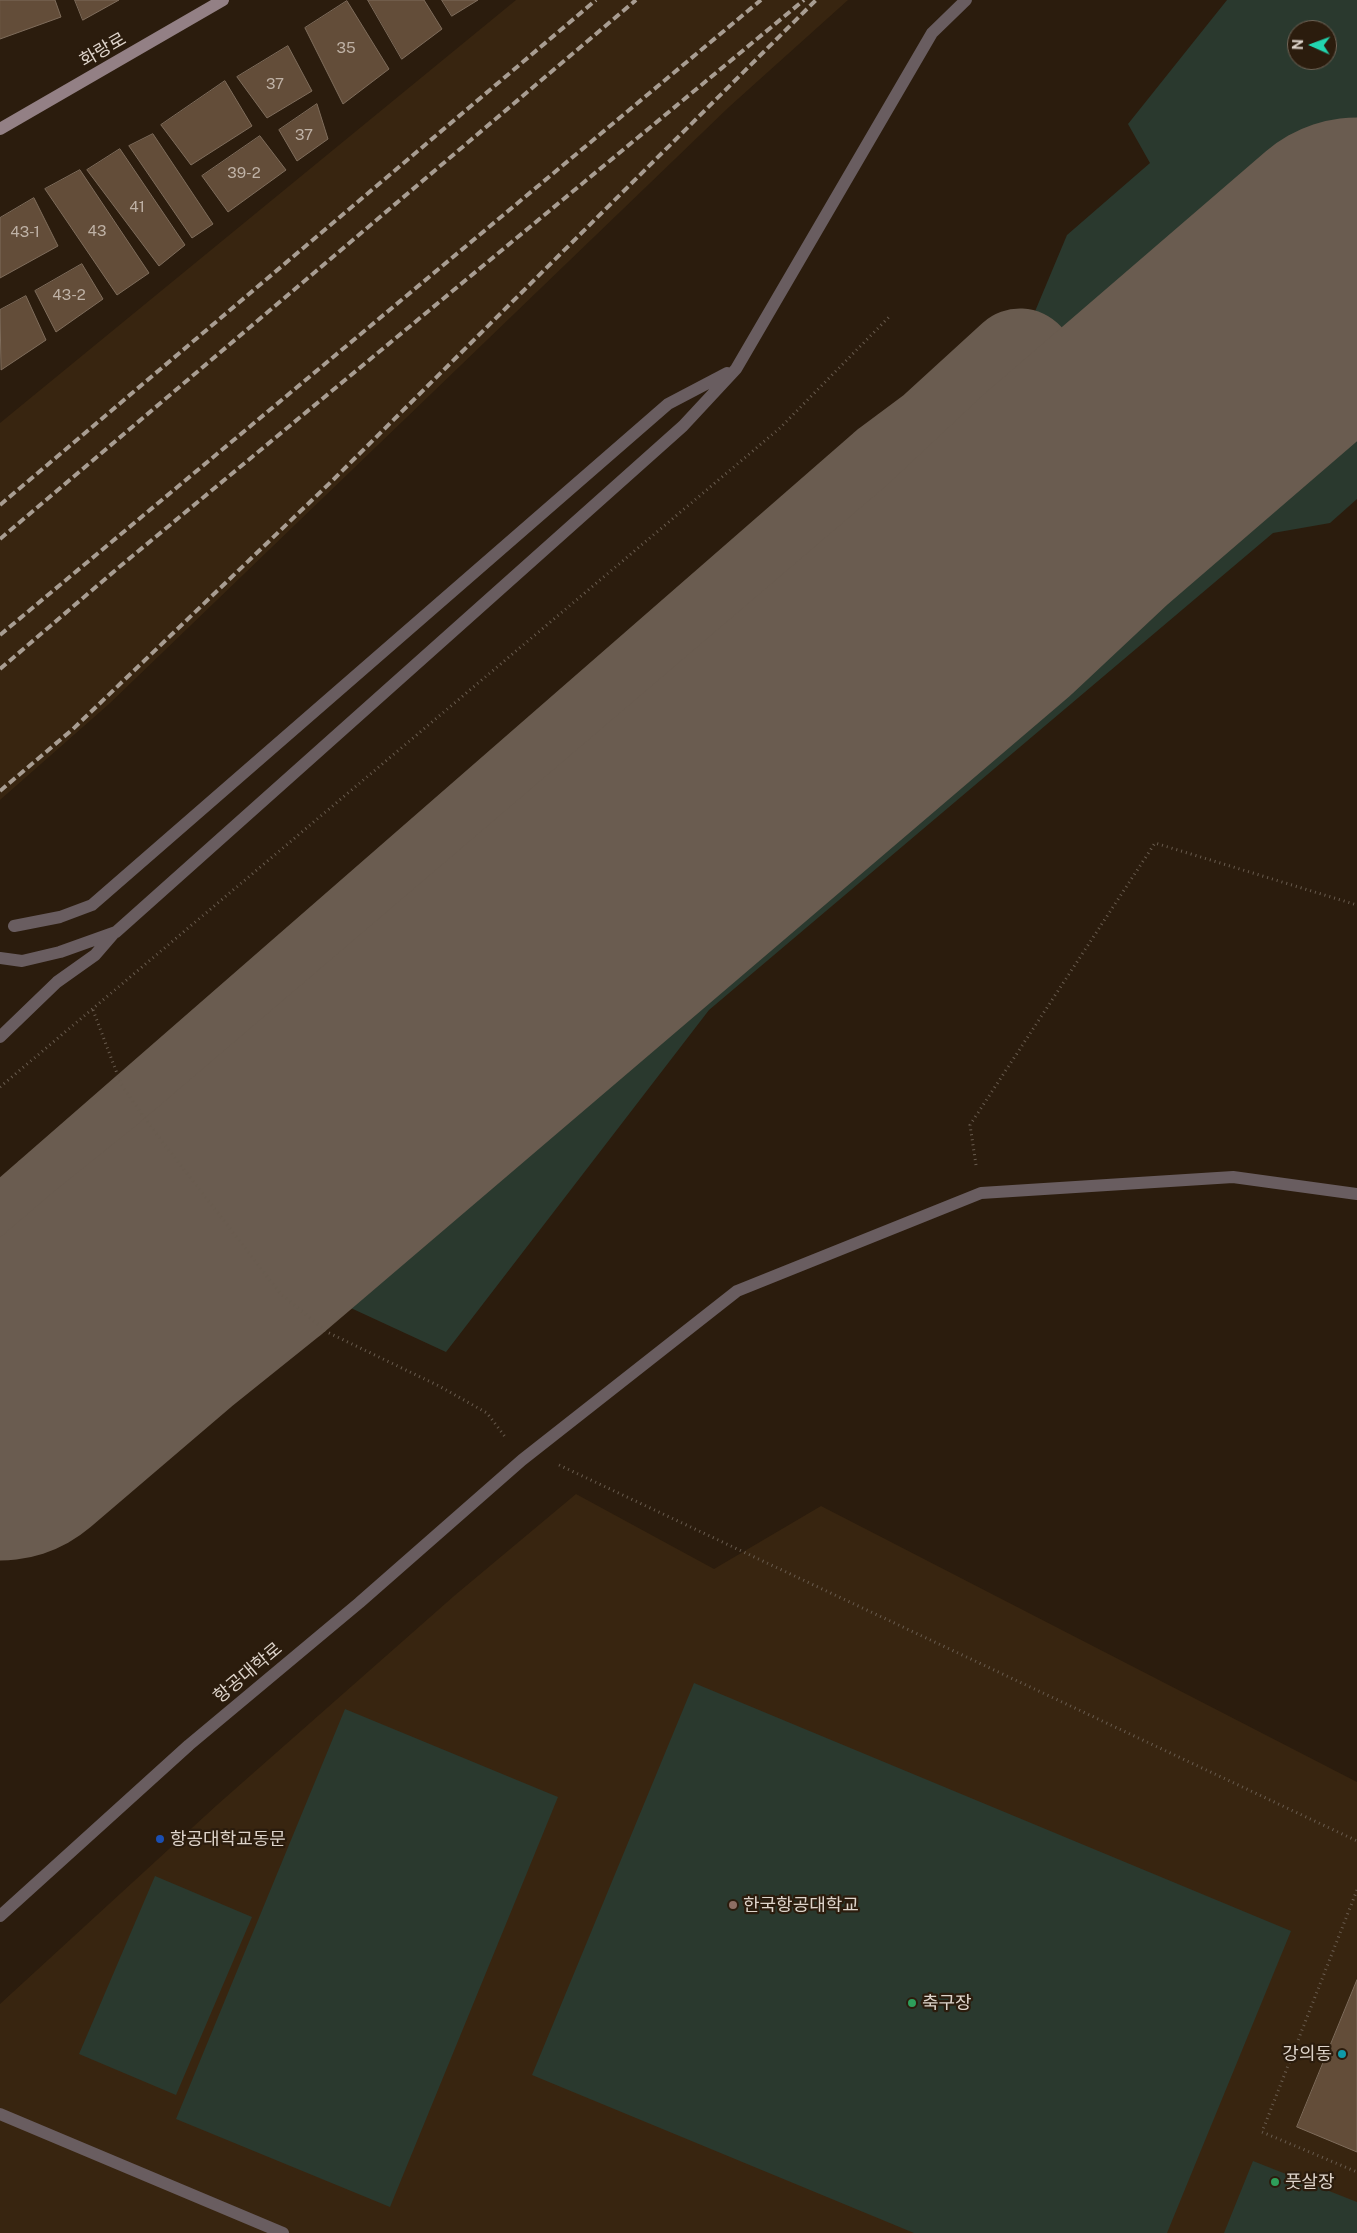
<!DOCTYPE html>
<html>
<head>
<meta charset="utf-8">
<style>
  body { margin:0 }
  #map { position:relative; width:1357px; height:2233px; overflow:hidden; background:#2b1c0d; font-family:"Public Sans",sans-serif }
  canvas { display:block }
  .north { position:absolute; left:1287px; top:20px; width:50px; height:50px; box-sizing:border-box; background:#2b1c0d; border:1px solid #736659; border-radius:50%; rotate:272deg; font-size:14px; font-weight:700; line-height:20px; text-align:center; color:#ded4cb }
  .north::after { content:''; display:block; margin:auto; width:18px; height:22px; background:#22d5af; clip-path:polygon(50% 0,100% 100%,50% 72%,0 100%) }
</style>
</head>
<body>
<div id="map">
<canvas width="1357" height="2233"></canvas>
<div class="north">N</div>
</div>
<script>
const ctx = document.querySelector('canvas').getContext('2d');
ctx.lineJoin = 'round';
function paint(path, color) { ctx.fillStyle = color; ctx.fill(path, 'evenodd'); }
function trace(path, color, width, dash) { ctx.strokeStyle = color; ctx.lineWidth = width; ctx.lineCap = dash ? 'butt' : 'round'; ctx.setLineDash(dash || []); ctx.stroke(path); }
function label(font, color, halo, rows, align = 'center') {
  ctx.font = font + ' "Public Sans","Noto Sans KR",sans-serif'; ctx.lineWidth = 4.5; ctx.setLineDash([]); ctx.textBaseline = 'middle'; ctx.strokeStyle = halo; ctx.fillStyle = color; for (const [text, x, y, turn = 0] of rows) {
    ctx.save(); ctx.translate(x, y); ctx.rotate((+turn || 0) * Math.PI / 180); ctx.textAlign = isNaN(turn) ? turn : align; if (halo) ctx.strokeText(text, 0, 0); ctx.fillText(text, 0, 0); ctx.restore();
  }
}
const built = new Path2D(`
  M516,0H848L729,107L109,704L0,800V423Z
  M576,1494L714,1569L821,1506L1357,1782V2233H0V2004L217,1805L454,1596Z`);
const green = new Path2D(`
  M1227,0H1357V191L1044,462L1017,414L1062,372L1031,321L1067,235L1150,163L1128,124ZM1297,30H1327V60H1297Z
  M1357,346V499L1330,523L1273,533L709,1010L446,1352L327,1297L296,1258Z
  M694,1683L1291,1931L1167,2233H914L532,2075Z
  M345,1709L558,1797L390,2207L176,2119Z
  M155,1876L252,1917L176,2095L79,2054Z
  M1253,2161L1357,2202V2233H1224Z`);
const taxiway = new Path2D(`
  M892,473L914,469L935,470L957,477L976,491L1023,513L1045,511L1075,500
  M976,491C1006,523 996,555 979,590
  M56,1202L144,1298
  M0,1251L892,473L939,438L1020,364`);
const runway = new Path2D(`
  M0,1421L144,1298L230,1229L979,590L1075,500L1357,257`);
const building = new Path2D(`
  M0,0H55L61,17L0,39Z
  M75,0H119L83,20Z
  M368,0H424L442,29L402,59Z
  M442,0H478L452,16Z
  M347,1L389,69L343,104L305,28Z
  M288,46L312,91L267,118L237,77Z
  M225,81L252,126L191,165L161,125Z
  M317,104L328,139L297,161L279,130Z
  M153,134L213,224L192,238L129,146Z
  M260,136L286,170L228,212L202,176Z
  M120,149L185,245L159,266L87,170Z
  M80,170L149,273L117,295L45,189Z
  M34,198L58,246L0,278V218Z
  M82,264L103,299L56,332L35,291Z
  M26,296L46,340L1,370L0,310Z
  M1357,1980V2152L1297,2127Z`);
const path = new Path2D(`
  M93,1010L121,1084L148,1123L280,1293L327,1332L439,1386L487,1413L506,1438
  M0,1087L780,428L889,317
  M976,1165L970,1125L1155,843L1357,905
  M559,1465L1357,1841
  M1357,1890L1262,2132L1357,2172`);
const service = new Path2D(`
  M14,926L60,917L92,905L668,404L727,373
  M0,958L22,961L60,952L116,932L683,426L736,369L932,33L966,0
  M0,1037L57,982L95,955L114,933
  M0,2114L283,2233`);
const tertiary = new Path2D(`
  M0,1916L189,1745L359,1603L522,1460L737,1291L981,1193L1233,1177L1357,1194`);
const secondary = new Path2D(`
  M0,129L223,0`);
const rail = new Path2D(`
  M0,505L596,0
  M0,539L636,0
  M0,635L761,0
  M0,669L118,568L804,0
  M0,791L73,729L334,479L816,0`);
const markers = [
  [160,1839,5,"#1a4fb4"],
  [733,1905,5,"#8d6e63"],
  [912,2003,5,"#2e9e5b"],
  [1342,2054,5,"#0f9aa8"],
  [1275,2182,5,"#2e9e5b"]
];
const numberNames = [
  ["35",346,48],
  ["37",275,84],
  ["37",304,135],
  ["39-2",244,173],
  ["41",137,207],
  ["43",97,231],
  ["43-1",25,232],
  ["43-2",69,295]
];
const streetNames = [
  ["화랑로",103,50,-30],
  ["항공대학로",248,1673,-40]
];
const poiNames = [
  ["항공대학교동문",170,1839],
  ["한국항공대학교",743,1905],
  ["축구장",922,2003],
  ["강의동",1332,2054,"right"],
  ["풋살장",1285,2182]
];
paint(built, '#382510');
paint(green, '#2a392e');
trace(taxiway, '#6a5c50', 111);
trace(runway, '#6a5c50', 279);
paint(building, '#634d39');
trace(building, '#7f6d5c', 1);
trace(path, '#695c4f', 3, [1, 4]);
trace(service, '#695d60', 12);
trace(tertiary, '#695d60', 12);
trace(secondary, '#938085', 12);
trace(rail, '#a89d92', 4, [8, 4]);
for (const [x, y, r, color] of markers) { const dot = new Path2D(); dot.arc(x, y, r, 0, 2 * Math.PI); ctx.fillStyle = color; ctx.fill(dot); trace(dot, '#2b1c0d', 2); }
label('15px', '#bfb2a6', null, numberNames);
label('18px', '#ded4cb', '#2b1c0d', streetNames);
label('18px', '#ded4cb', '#2b1c0d', poiNames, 'left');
</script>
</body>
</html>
